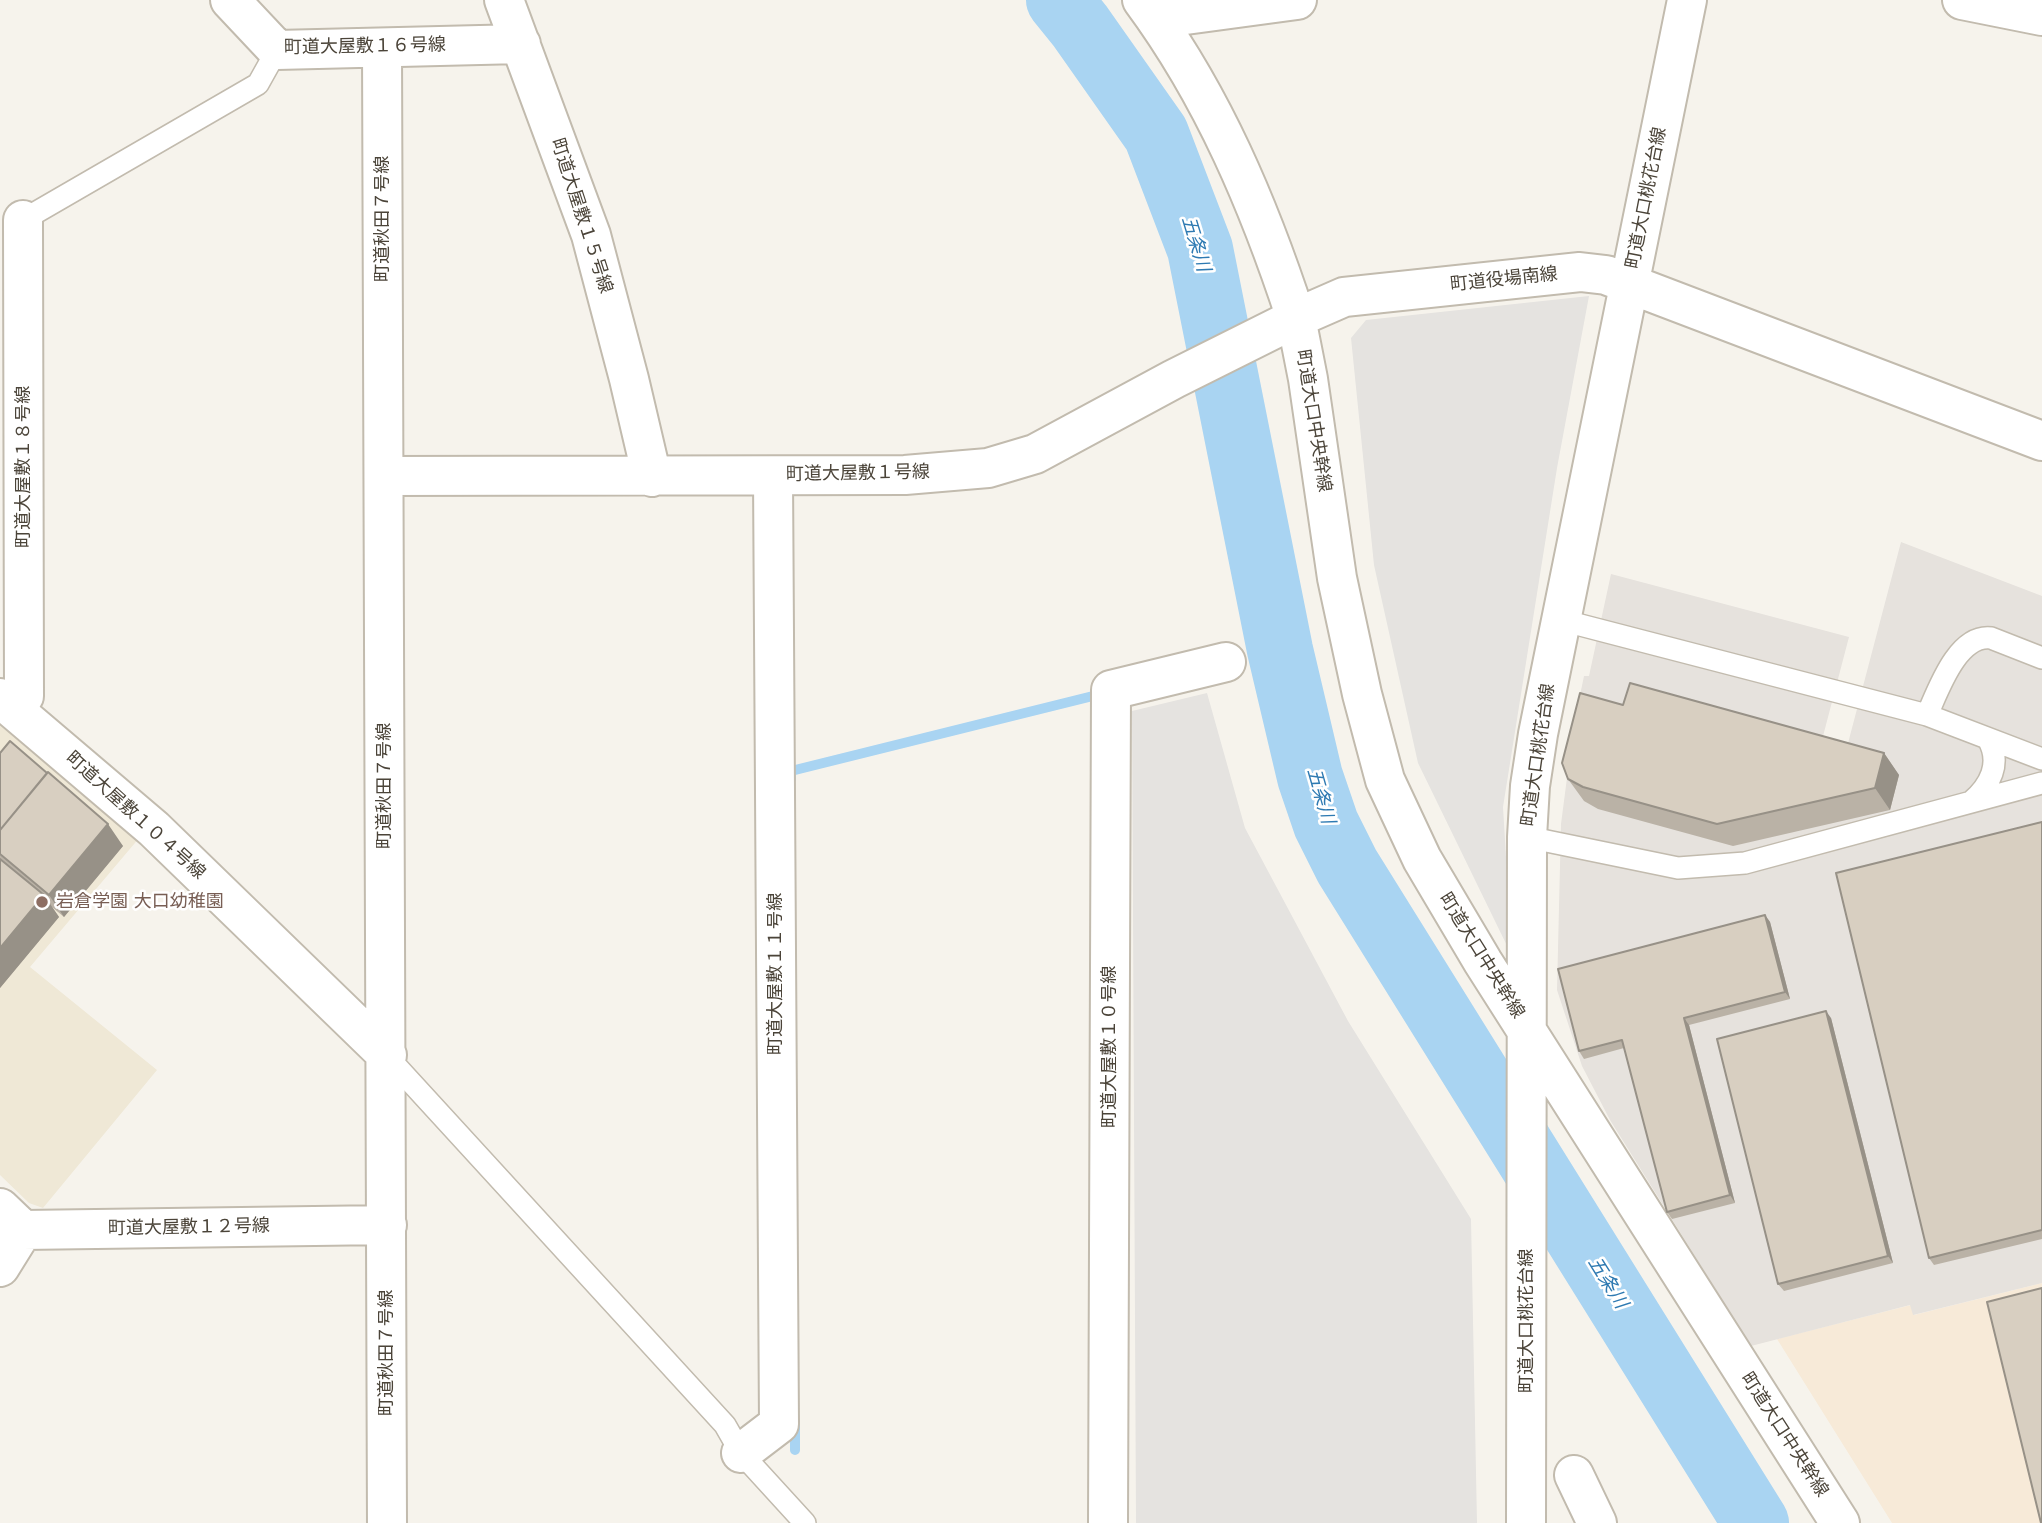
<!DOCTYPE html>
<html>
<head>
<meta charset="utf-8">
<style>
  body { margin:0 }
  canvas { display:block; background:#f6f3ec }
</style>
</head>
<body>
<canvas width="2042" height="1523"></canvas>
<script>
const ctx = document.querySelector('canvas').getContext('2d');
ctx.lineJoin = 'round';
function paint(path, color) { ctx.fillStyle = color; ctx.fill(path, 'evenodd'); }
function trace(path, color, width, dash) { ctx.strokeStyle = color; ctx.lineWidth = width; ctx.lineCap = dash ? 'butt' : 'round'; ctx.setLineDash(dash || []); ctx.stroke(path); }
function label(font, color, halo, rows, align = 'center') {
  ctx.font = font + ' "DejaVu Sans","Noto Sans JP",sans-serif'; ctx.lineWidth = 5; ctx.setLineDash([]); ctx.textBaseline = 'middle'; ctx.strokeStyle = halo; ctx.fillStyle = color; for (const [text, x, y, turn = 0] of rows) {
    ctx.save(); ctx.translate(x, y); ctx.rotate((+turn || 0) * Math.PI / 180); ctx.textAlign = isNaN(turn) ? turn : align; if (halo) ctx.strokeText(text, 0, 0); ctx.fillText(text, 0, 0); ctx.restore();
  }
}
const commercial = new Path2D(`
  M2042,1283V1523H1892L1777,1339L1911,1305L1914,1315Z`);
const industrial = new Path2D(`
  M1901,542L2042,596V1283L1913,1315L1910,1305L1751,1346L1610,1120L1582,1066L1557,990L1561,824L1574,724L1584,676H1589L1611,574L1849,637L1822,740L1847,747Z`);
const education = new Path2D(`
  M0,722L140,837L30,967L157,1070L43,1208L29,1203L0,1175Z`);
const parking = new Path2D(`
  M1589,296L1557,468L1503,807L1512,956L1418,763L1374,565L1351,338L1366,320Z
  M1207,693L1245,828L1348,1021L1471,1219L1477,1523H1136L1132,711Z`);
const stream = new Path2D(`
  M791,779V771L1097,695
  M795,1422V1450`);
const river = new Path2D(`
  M1059,0L1080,26L1156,134L1200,249L1280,650L1310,777L1326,824L1347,866L1756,1523`);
const service = new Path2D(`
  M23,220L258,84L277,50
  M1561,620L1927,715L2042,759
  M1927,715C1938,691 1957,634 1991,638L2042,658
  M1971,802C1990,786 2002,763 1988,739
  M1527,837L1678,868L1745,863L2042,783
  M387,1056L725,1425L741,1453L805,1523`);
const minor = new Path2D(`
  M230,0L277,50L521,44
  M504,0L591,235L629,379L652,477
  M1962,0L2042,16
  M1156,19L1297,0
  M382,48L387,1523
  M384,476L905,475L988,468L1035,454L1174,379L1296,318
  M0,698L154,829L387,1055
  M12,708L24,696L23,220
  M0,1208L23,1230L387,1225
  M0,1267L23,1230
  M741,1453L779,1424L773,476
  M1574,1475L1597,1523
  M1108,1523L1111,690L1226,662`);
const tertiary = new Path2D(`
  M1142,0C1213,96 1259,205 1296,318L1344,297L1580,272L1606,275L2042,441
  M1296,318L1308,379L1337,578L1362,694L1385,780L1422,859L1483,962L1840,1523
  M1526,1523L1527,837L1530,786L1538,734L1687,0`);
const wall = new Path2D(`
  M1623,705L1884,753L1899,775L1890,810L1733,846L1598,809L1584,801L1568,779Z
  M0,753L123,846L64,917L52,907L59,917L0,988Z
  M2042,822V1239L1934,1265L1929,1258Z
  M1765,915L1770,922L1790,999L1689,1025L1735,1203L1672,1219L1667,1212L1624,1048L1584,1059L1579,1051Z
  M1831,1018L1893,1263L1784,1291L1778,1284Z`);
const shadedWall = new Path2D(`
  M1884,753L1899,775L1890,810L1875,788Z
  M108,824L123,846L64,917L49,895Z
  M44,895L59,917L0,988V948Z
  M1765,915L1770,922L1790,999L1785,992Z
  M1826,1011L1831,1018L1893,1263L1888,1256Z
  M1684,1018L1689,1025L1735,1203L1730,1195Z`);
const building = new Path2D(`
  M1630,683L1884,753L1875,788L1717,824L1583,787L1568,779L1562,763L1580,693L1623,705Z
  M10,741L47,773L0,830V753Z
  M48,772L108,824L49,895L0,854V830Z
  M2042,822V1230L1929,1258L1836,873Z
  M0,859L44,895L0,948Z
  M1765,915L1785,992L1684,1018L1730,1195L1667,1212L1622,1040L1579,1051L1558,969Z
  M1826,1011L1888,1256L1778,1284L1717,1039Z
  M2042,1288V1523H2041L1987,1302Z`);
const markers = [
  [42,902,7,"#8d6e63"]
];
const streetNames = [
  ["町道大屋敷１６号線",365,47,-1],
  ["町道大口桃花台線",1647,198,-79],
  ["町道大屋敷１５号線",581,216,72],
  ["町道秋田７号線",383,219,-90],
  ["町道役場南線",1504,280,-6],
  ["町道大口中央幹線",1313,421,81],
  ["町道大屋敷１８号線",24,467,-90],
  ["町道大屋敷１号線",858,474,-1],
  ["町道大口桃花台線",1539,755,-82],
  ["町道秋田７号線",385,786,-90],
  ["町道大屋敷１０４号線",135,816,42],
  ["町道大口中央幹線",1481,956,58],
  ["町道大屋敷１１号線",776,974,-90],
  ["町道大屋敷１０号線",1110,1047,-90],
  ["町道大屋敷１２号線",189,1228,-1],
  ["町道大口桃花台線",1527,1321,-90],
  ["町道秋田７号線",387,1353,-90],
  ["町道大口中央幹線",1784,1435,57]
];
const educationNames = [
  ["岩倉学園 大口幼稚園",56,902]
];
const waterNames = [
  ["五条川",1195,244,73],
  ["五条川",1320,796,74],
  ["五条川",1607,1283,58]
];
paint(commercial, '#f7ead8');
paint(industrial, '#e6e2dd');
paint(education, '#efe8d6');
paint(parking, '#e5e3e0');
trace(stream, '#a9d4f2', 10);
trace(river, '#a9d4f2', 66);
trace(service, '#c2bbae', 24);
trace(minor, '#c2bbae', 42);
trace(tertiary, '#c2bbae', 42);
trace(service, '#fff', 21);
trace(minor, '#fff', 38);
trace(tertiary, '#fff', 38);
paint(wall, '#bab2a6');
paint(shadedWall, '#979187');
paint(building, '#d8cfc1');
trace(building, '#979187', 2);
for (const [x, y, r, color] of markers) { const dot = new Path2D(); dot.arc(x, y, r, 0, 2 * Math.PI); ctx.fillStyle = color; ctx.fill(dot); trace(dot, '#fff', 2.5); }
label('18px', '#4b4439', '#fff', streetNames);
label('18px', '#785e54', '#fff', educationNames, 'left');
label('italic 19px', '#2e7ab2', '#fff', waterNames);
</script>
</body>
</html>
